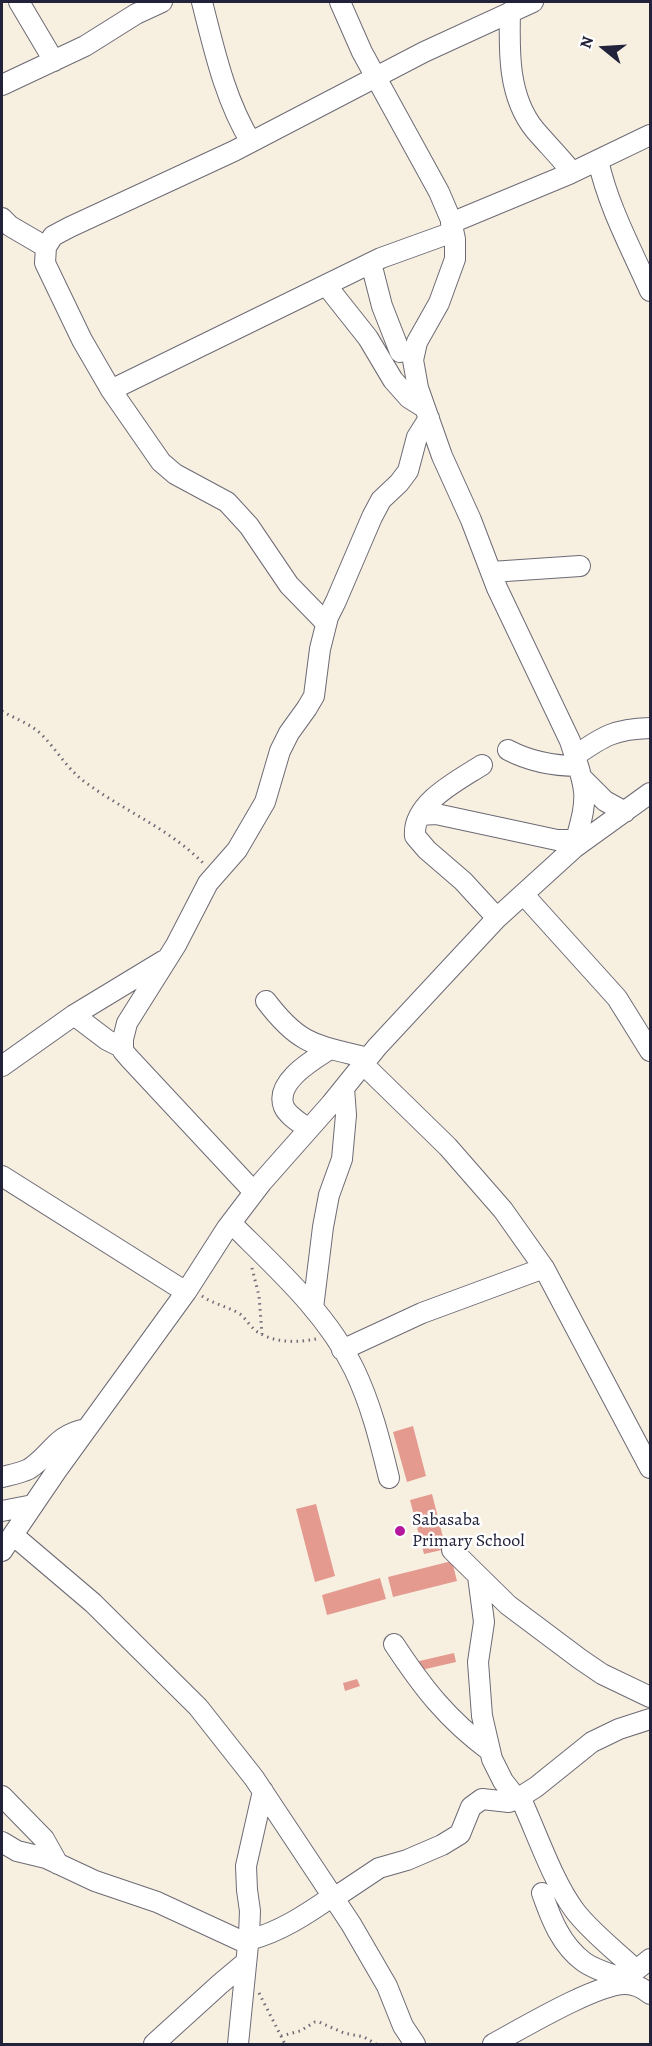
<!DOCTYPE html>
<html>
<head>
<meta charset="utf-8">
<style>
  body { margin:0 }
  #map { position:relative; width:652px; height:2046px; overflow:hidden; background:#f7f0e1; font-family:Alegreya,serif }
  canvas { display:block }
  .frame { position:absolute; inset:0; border:3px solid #22223b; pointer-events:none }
  .north { position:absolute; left:574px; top:18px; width:60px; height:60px; -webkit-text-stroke:4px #fff; paint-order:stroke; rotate:288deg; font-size:16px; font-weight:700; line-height:24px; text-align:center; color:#22223b }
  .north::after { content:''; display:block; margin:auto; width:21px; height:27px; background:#22223b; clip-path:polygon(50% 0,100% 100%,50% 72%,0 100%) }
</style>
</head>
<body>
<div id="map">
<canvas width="652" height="2046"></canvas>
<div class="frame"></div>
<div class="north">N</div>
</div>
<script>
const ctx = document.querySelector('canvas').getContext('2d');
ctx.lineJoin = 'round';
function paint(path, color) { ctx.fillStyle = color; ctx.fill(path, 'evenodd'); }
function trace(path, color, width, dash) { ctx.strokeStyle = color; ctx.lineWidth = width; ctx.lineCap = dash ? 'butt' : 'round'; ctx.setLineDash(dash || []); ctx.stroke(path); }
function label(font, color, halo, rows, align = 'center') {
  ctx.font = font + ' Alegreya,serif'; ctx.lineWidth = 5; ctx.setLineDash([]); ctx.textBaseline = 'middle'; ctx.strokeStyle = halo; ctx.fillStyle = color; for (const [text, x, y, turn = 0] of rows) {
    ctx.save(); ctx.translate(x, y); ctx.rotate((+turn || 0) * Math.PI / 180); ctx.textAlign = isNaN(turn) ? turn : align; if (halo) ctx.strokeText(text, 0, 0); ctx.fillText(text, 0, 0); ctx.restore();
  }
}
const building = new Path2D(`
  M413,1426L426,1476L407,1482L393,1432Z
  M432,1494L446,1549L424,1554L410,1500Z
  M316,1504L335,1576L315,1582L296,1509Z
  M452,1561L457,1581L393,1597L388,1577Z
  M380,1578L386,1599L327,1615L322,1595Z
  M454,1653L456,1662L417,1671L415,1662Z
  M357,1679L360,1686L345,1691L343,1683Z`);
const path = new Path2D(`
  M2,711C15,719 30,723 42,735C57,750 67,769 85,782C124,811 170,829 204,864
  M252,1268L259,1296L262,1334
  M202,1296C213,1304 227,1306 240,1314C246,1319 250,1326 256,1331C274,1343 296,1343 316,1339
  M259,1993L285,2044
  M281,2036L300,2031L315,2022H319L344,2033L364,2037L376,2044`);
const minor = new Path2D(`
  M19,2L54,61
  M202,2C214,49 225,100 251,142
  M340,2L362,52L439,192L451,220L455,239V259L439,303L417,342L413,360L418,388L442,456L471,520L497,588L570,741C575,757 582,774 584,791C586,810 578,830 574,848
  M510,12C509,52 508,97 535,130C547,144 560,157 572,172
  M2,85L85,46L136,14L162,2
  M598,160C608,206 631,248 650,291
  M2,218L10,226L46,247
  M451,223L569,174L650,135
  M371,263L382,306L400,352
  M326,285L368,338L393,380L409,398L425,408
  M111,390L381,258L453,232
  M491,572L580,566
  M326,623L289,585L249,526L227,502L175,474L161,462L111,390L82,340L45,263L46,247L53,236L70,227L234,151L424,52L533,2
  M508,750C531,762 553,766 578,766
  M575,756C603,736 615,729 650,728
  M482,765C459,780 412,803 415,836L427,850L463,881L497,918
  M582,778L605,801L625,812
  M420,815L436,814L557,840H576
  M524,895L617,998L650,1051
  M266,1001C300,1046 316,1045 368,1058
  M74,1015L107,1040L123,1048
  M363,1064L448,1147L503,1210L544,1268L650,1468
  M2,1066L74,1015L163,961
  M308,1129C301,1123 288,1116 284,1107C274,1082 313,1060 330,1049
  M2,1176L186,1292
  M254,1192L130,1059L123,1051V1039L127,1023L176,945L208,883L237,850L265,802L280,751L289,733L307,708L314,696L320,649L328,617L336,601L372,517L381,500L399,483L408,471L417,437L429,418
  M231,1223C275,1267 326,1312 354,1369C371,1404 380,1441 389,1478
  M313,1308L323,1227L329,1195L342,1159L346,1115L344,1088
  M342,1350L422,1313L544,1268
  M2,1477C10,1475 21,1473 29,1469C53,1453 55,1435 86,1429
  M2,1511L33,1505
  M13,1535L93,1603L198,1707L254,1778L351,1924L387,1986L403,2026L415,2044
  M452,1550L508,1605L580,1659L602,1674L650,1697
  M2,1551L57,1470L186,1292L227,1228L262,1182L331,1104L377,1047L497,918L574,848L650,793
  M478,1576L484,1622L478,1662L482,1716L492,1759L503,1781L517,1799
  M394,1644C423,1688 447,1719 490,1751
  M2,1796L44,1839L58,1864
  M520,1797C537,1833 552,1880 575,1911C592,1933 615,1950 635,1969
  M2,1842L17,1851L46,1858L95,1881L157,1902L248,1944
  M542,1893C551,1919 561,1945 584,1962C595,1970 611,1974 624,1979
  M334,1898L379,1868L407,1860L442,1845L460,1834L471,1807L482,1799L509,1802L517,1799L536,1787L592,1742L619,1729L650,1719
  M249,1940C280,1932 307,1914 333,1896
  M626,1978L650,1959
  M154,2044L220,1984L245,1963
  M238,2044L249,1935L250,1911L247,1890L246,1866L263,1791
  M493,2044C521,2029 596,1984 625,1984C634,1984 643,1988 650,1994`);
const markers = [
  [400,1531,6,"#b5179e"]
];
const poiNames = [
  ["Sabasaba",412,1521],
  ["Primary School",412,1542]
];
paint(building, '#e49a8f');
trace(minor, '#6d6a75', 22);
trace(path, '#6d6a75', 3, [1.5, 4.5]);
trace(minor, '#fff', 20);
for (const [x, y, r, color] of markers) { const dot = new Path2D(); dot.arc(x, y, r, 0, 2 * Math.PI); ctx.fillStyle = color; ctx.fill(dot); trace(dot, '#fff', 2); }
label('18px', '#22223b', '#fff', poiNames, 'left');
</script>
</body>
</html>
